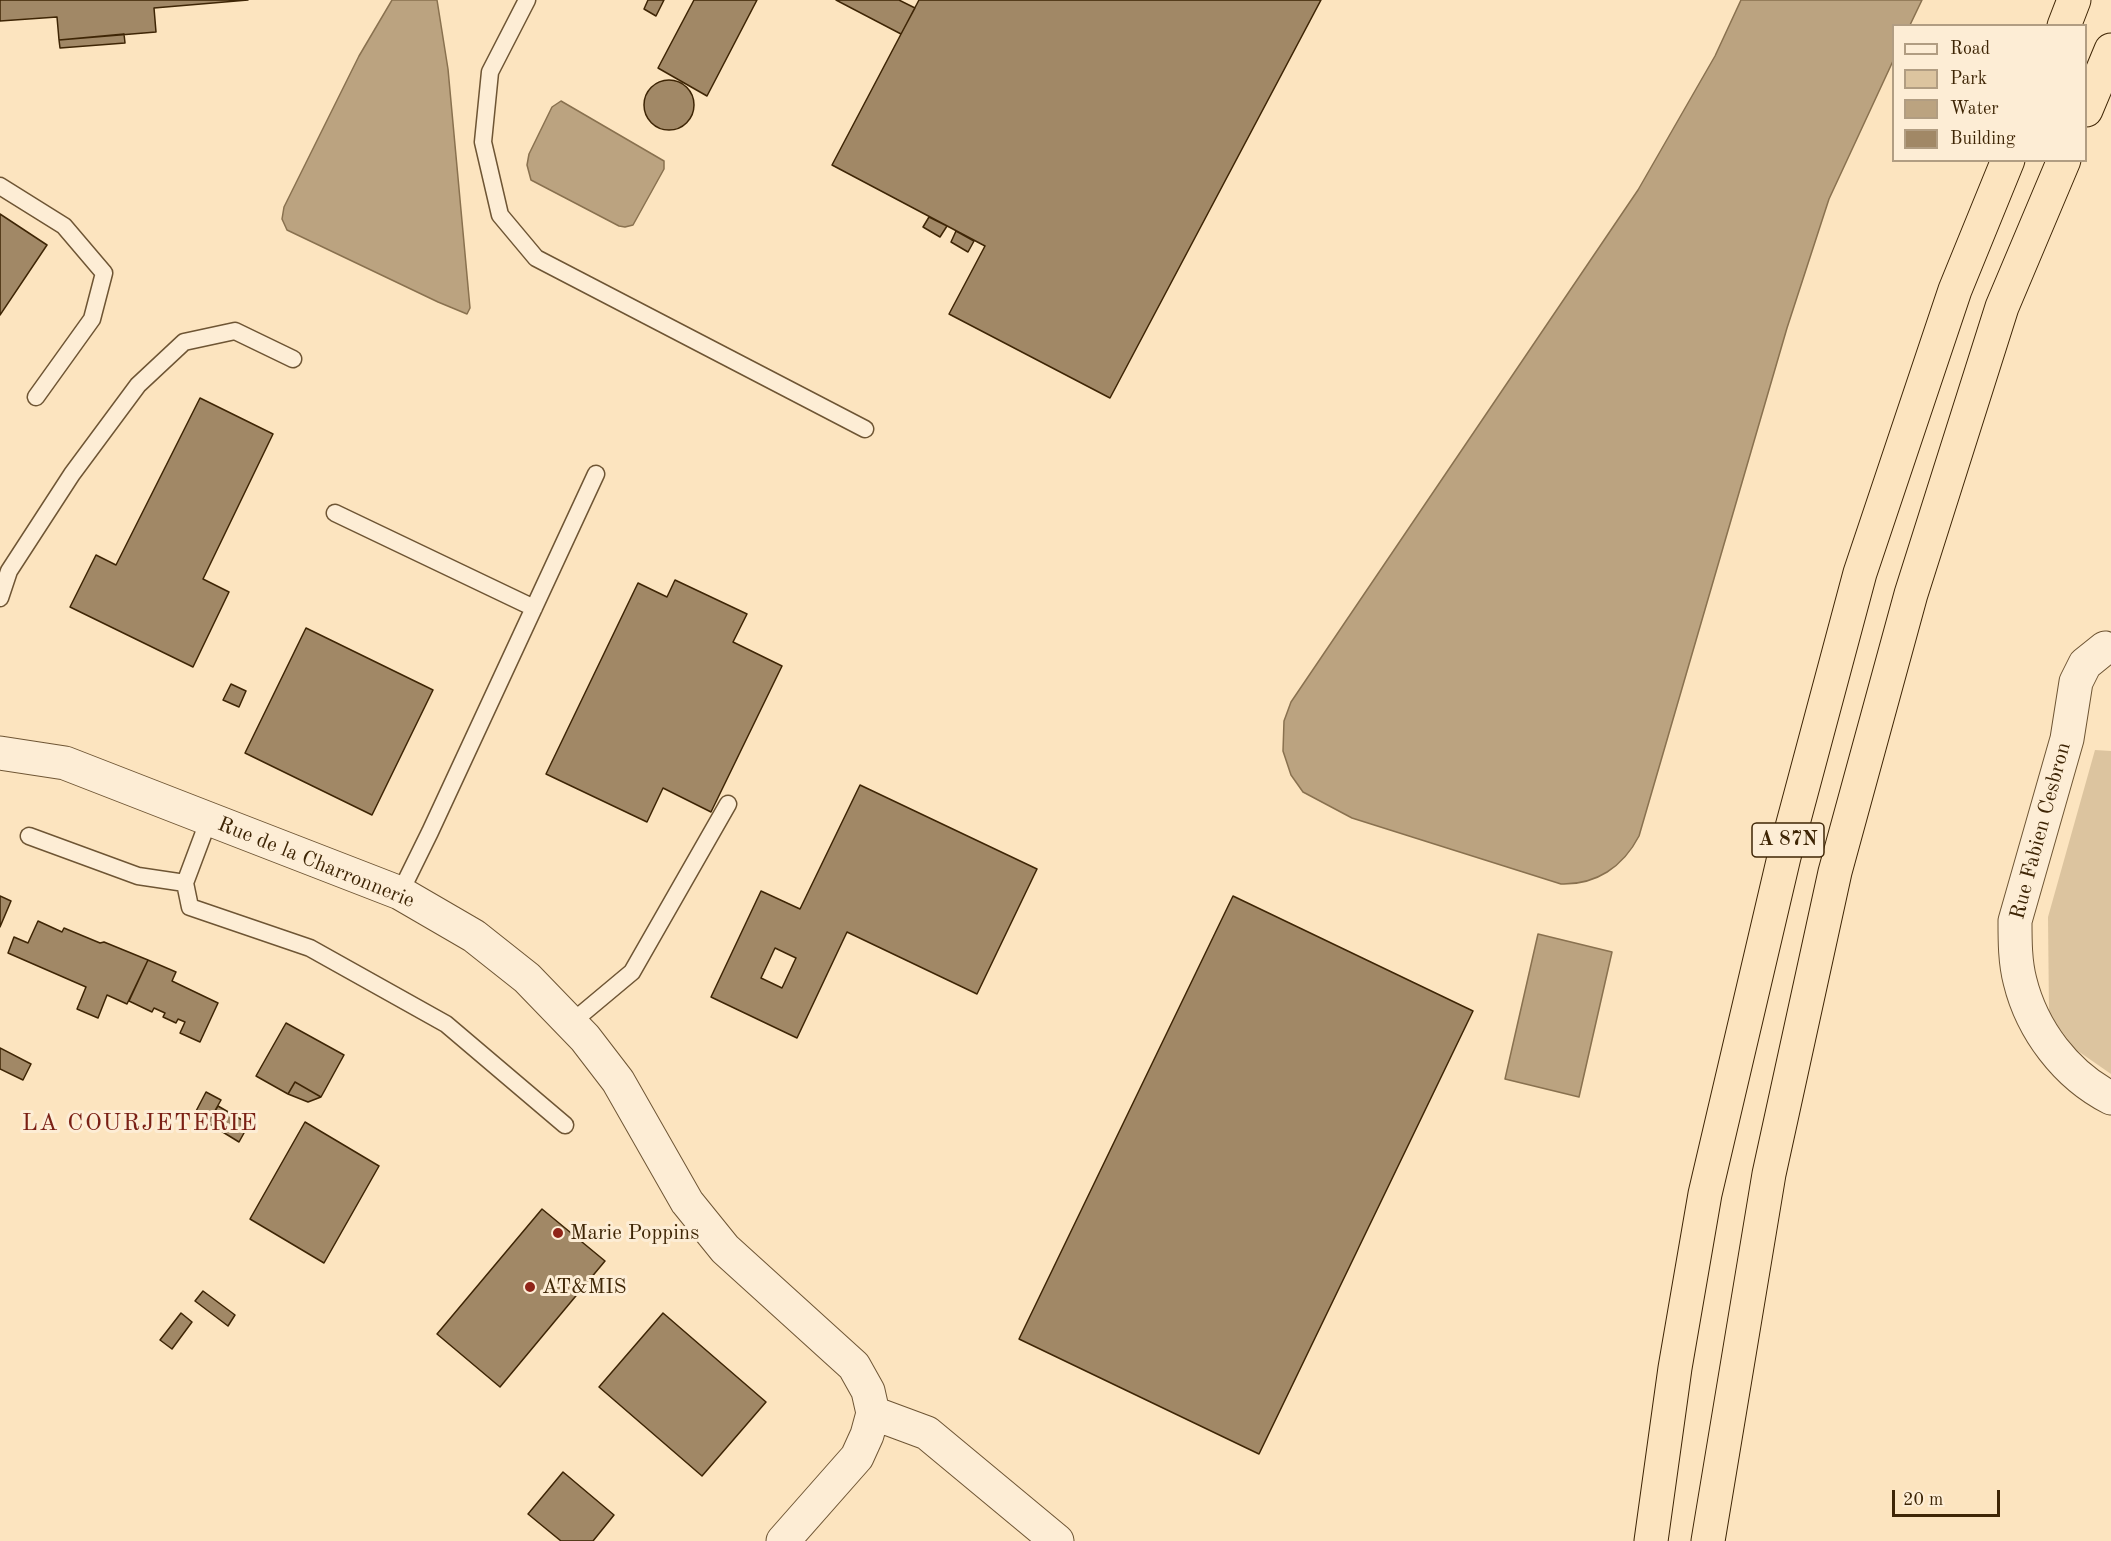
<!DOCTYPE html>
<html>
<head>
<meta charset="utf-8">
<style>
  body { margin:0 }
  #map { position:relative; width:2111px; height:1541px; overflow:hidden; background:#fce4bf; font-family:"Old Standard TT",serif }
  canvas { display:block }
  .legend { position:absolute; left:1892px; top:24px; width:195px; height:138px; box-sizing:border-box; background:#fdedd5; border:2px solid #b19d82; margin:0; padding:8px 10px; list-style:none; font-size:18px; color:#3e2505 }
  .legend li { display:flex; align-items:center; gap:12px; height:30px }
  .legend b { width:30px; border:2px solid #b19d82 }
  .scale { position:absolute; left:1892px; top:1490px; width:108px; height:27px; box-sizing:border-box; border:3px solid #3e2505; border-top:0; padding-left:8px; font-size:18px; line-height:21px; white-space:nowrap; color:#3e2505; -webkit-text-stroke:4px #fdedd5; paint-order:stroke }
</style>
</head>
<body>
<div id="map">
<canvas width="2111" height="1541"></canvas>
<ul class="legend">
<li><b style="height:8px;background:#fdedd5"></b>Road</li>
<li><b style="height:16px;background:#dcc49f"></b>Park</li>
<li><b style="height:16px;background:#bba380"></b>Water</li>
<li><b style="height:16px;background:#a18866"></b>Building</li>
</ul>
<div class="scale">20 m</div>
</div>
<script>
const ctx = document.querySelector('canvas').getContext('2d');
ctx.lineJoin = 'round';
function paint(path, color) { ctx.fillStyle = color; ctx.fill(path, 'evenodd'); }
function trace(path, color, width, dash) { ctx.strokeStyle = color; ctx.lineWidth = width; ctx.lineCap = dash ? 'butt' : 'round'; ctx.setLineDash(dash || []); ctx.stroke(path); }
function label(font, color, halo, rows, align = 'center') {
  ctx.font = font + ' "Old Standard TT",serif'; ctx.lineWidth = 6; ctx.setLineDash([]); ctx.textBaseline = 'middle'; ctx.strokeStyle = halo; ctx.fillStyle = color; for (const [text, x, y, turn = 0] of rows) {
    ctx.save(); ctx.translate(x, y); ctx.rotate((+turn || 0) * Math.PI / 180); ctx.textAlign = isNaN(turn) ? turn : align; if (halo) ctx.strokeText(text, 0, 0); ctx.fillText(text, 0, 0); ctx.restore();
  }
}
const green = new Path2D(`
  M2095,750L2111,751V1074L2075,1049L2049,1014L2048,917Z`);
const water = new Path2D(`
  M392,0H437L448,69L470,308L467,314L438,302L287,230L282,219L284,207L359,56Z
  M1741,0H1922L1910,25L1894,26L1893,61L1829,199L1787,328L1639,836C1623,867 1596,885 1561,884L1352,818L1303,792L1291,775L1283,751L1284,721L1291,702L1638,190L1715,56Z
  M561,101L664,161V169L633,225L625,227L619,226L531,180L527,165L529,154L552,107Z
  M1538,934L1612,952L1579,1097L1505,1079Z`);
const building = new Path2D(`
  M0,0H248L154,8L156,32L59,40L57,17L0,21Z
  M648,0H664L656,16L644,9Z
  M694,0H757L707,96L658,68Z
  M836,0H899L915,8L901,34Z
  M919,0H1321L1110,398L949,314L985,246L832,165Z
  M124,34L125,43L60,48L59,40Z
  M644 105a25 25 0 1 1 50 0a25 25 0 1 1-50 0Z
  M0,214L47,245L0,315Z
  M929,217L947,226L940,237L923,227Z
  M956,231L974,241L968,252L951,242Z
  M200,398L273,434L203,579L229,592L193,667L70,607L96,555L116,565Z
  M675,580L747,614L733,642L782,666L711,812L663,788L647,822L546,774L638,583L667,597Z
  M306,628L433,690L372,815L245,753Z
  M231,684L246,691L239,707L223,700Z
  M860,785L1037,869L977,994L847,932L797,1038L711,997L761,891L800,909ZM775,948L796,958L782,988L761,978Z
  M0,896L11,901L0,927Z
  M1233,896L1473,1011L1259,1454L1019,1339Z
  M38,921L62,932L64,928L100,943L104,942L148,960L127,1004L107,995L98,1018L77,1009L86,987L8,953L14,937L28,943Z
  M148,960L176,972L172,981L218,1003L200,1042L180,1033L185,1022L178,1019L176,1023L163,1017L165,1013L154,1008L152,1012L129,1001Z
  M286,1023L344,1055L321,1097L295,1082L288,1094L256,1076Z
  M0,1048L31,1064L23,1080L0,1069Z
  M295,1082L321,1097L308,1102L288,1094Z
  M206,1092L221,1100L208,1123L194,1115Z
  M218,1106L249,1124L239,1142L208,1123Z
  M305,1122L379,1166L324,1263L250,1219Z
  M542,1209L605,1261L500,1387L437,1334Z
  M203,1291L235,1315L228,1326L195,1301Z
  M181,1313L192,1322L172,1349L160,1340Z
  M663,1313L766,1402L702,1476L599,1387Z
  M563,1472L614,1515L593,1541H561L528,1514Z`);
const service = new Path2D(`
  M527,0L490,72L483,142L500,215L536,258L865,429
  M0,186L64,226L104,273L92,319L36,397
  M335,513L534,608
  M0,598L9,571L72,474L138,385L184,342L235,331L293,359
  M209,819L185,883L190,907L310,948L446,1024L565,1125
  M29,836L138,876L185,883
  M400,893L430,832L596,474
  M571,1023L632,972L728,804`);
const minor = new Path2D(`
  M2105,648L2085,664L2076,682L2067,739L2015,921C2015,941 2015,962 2020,981C2032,1030 2066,1075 2111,1098
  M0,753L65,763L209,819L400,893L474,936L527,978L585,1038L618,1081L687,1202L725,1249L854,1366L868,1391L873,1413L867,1435L857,1457L783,1541
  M873,1413L927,1433L1057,1541`);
const motorway = new Path2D(`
  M2064,26L2074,0
  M2086,110L2111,50
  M1651,1541L1675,1368L1705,1194L1784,857L1860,573L1955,290L2008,160
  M1708,1541L1769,1174L1835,872L1911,594L2002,307L2064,160`);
const markers = [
  [558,1233,6,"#8f2418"],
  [530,1287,6,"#8f2418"]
];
const shields = [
  [1788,840,72]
];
const shieldNames = [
  ["A 87N",1788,840]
];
const streetNames = [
  ["Rue Fabien Cesbron",2041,831,-75],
  ["Rue de la Charronnerie",316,863,22]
];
const poiNames = [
  ["Marie Poppins",570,1233],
  ["AT&MIS",542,1287]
];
const quarterNames = [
  ["LA COURJETERIE",140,1124]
];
paint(green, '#dcc49f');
paint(water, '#bba380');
trace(water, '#89714f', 1.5);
paint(building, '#a18866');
trace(building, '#3e2505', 1.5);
trace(service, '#6e5534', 19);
trace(minor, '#6e5534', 35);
trace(motorway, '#3e2505', 35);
trace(service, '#fdedd5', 16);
trace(minor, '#fdedd5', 33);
trace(motorway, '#fce4bf', 33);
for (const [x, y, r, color] of markers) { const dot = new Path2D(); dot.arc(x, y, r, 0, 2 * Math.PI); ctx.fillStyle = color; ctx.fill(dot); trace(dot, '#fdedd5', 2); }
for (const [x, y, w] of shields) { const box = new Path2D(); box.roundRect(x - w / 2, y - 17, w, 34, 4.5); ctx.fillStyle = '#fdedd5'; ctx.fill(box); trace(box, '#3e2505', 1.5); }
label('bold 20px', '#3e2505', null, shieldNames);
label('21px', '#3e2505', '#fdedd5', streetNames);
label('21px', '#3e2505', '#fdedd5', poiNames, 'left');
ctx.letterSpacing = '1.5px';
label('24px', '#7a1f14', '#fdedd5', quarterNames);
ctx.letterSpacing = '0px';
</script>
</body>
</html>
